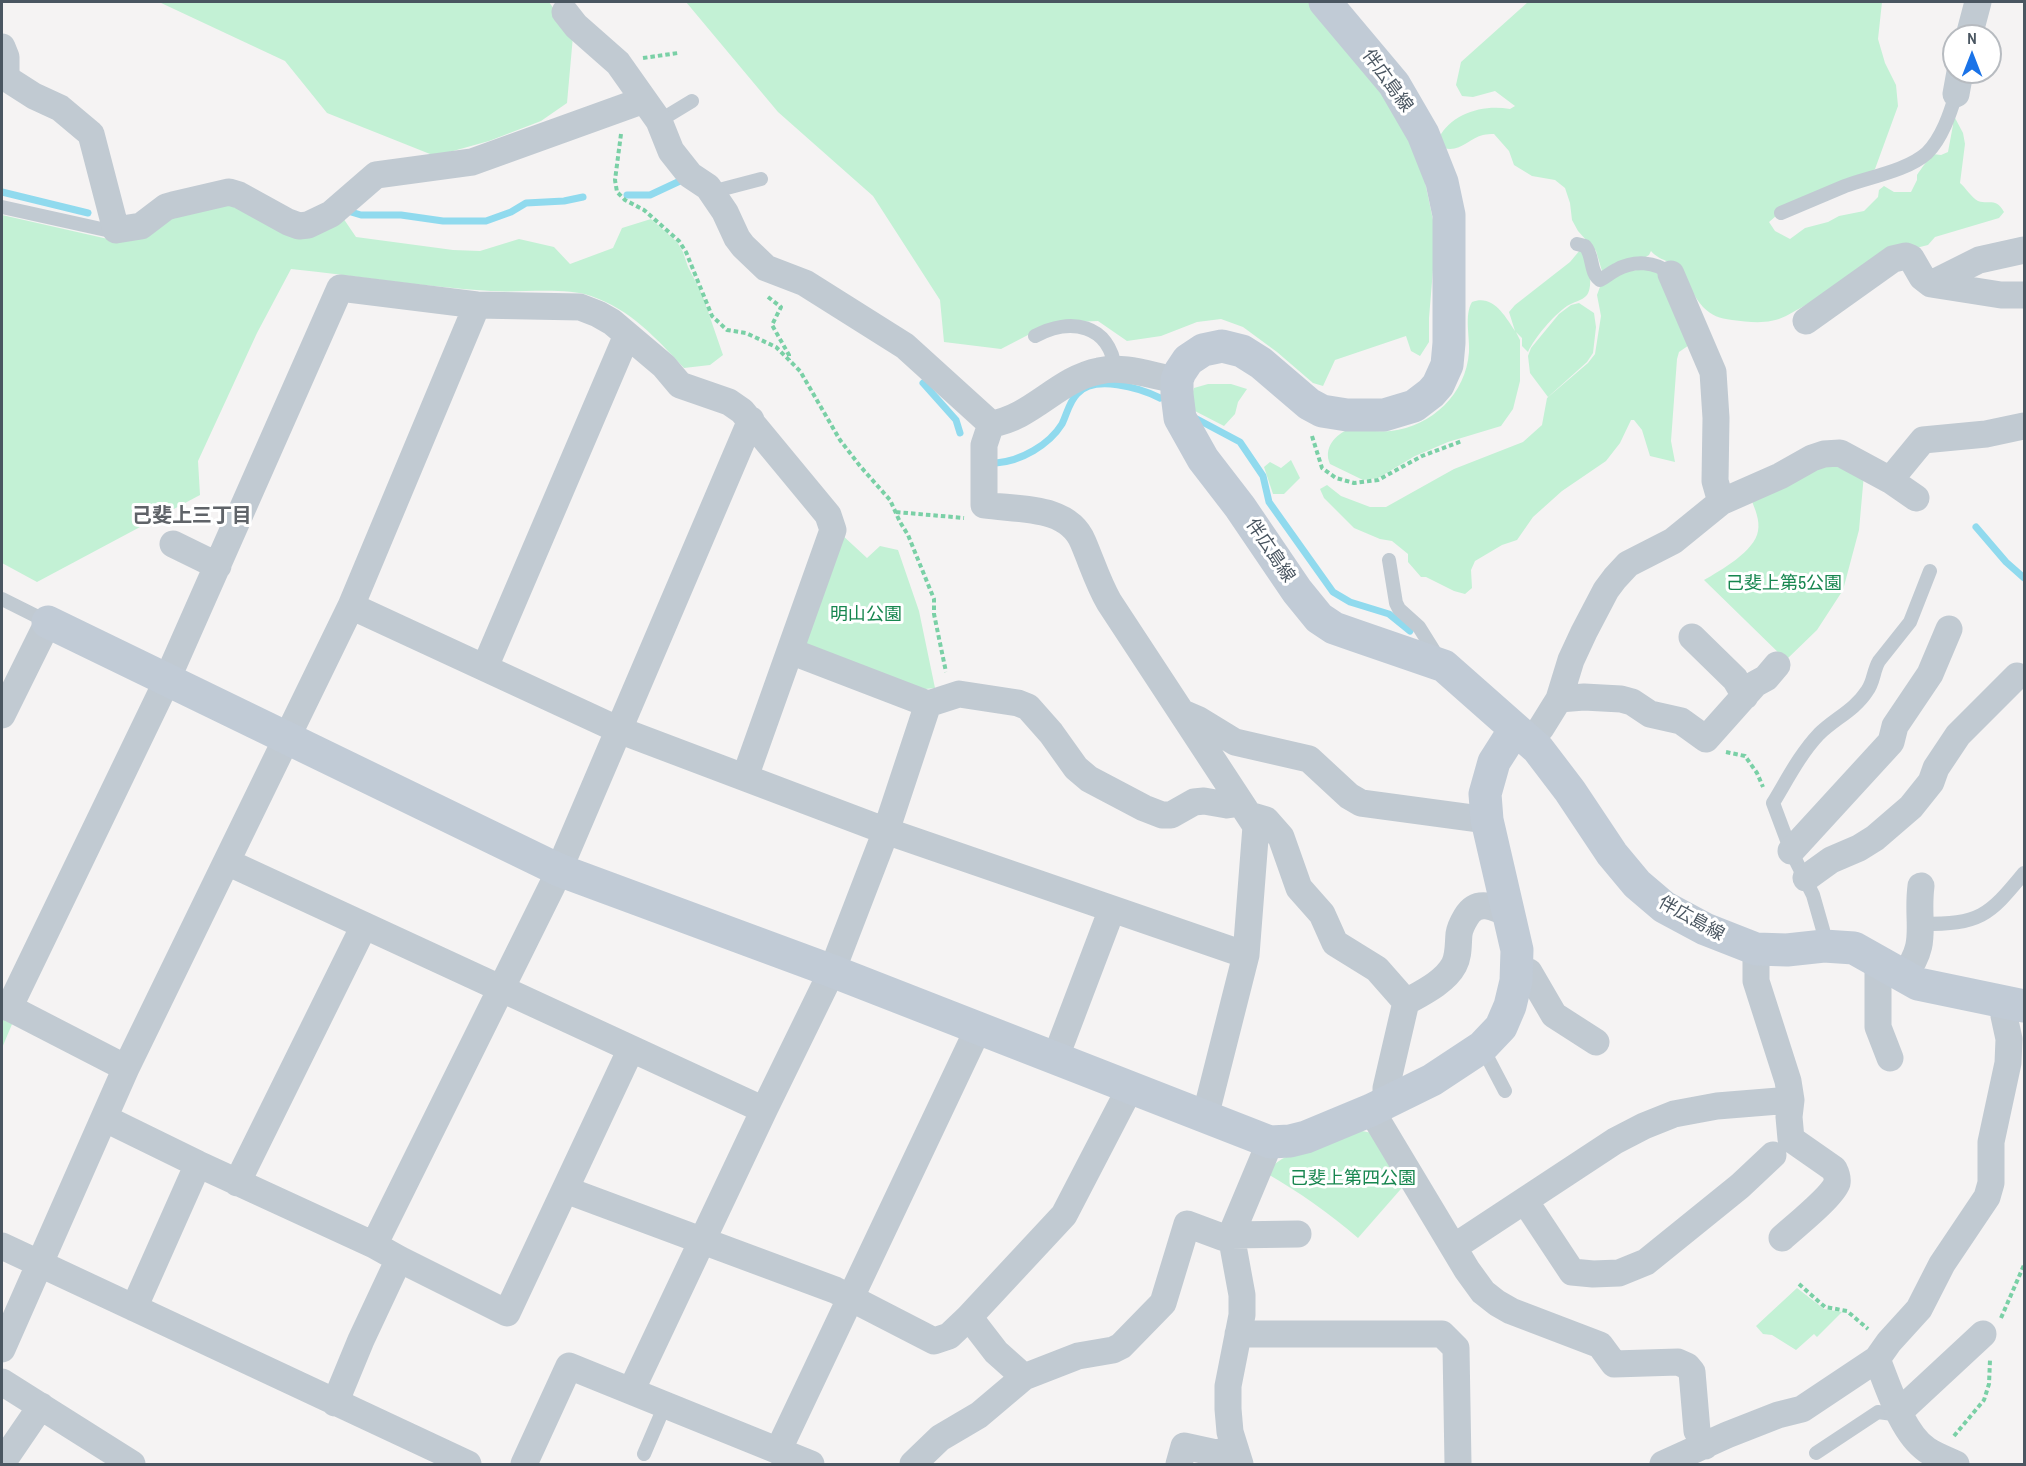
<!DOCTYPE html>
<html>
<head>
<meta charset="utf-8">
<style>
  body { margin:0 }
  #map { position:relative; width:2026px; height:1466px; overflow:hidden; background:#f5f3f3; font-family:"Archivo Narrow",sans-serif }
  canvas { display:block }
  .frame { position:absolute; inset:0; border:3px solid #4a5661; pointer-events:none }
  .north { position:absolute; left:1942px; top:24px; width:60px; height:60px; box-sizing:border-box; background:#fff; border:2px solid #b7bbc0; border-radius:50%; rotate:0deg; font-size:16px; font-weight:700; line-height:24px; text-align:center; color:#4a5661 }
  .north::after { content:''; display:block; margin:auto; width:21px; height:27px; background:#1a73e8; clip-path:polygon(50% 0,100% 100%,50% 72%,0 100%) }
</style>
</head>
<body>
<div id="map">
<canvas width="2026" height="1466"></canvas>
<div class="frame"></div>
<div class="north">N</div>
</div>
<script>
const ctx = document.querySelector('canvas').getContext('2d');
ctx.lineJoin = 'round';
function paint(path, color) { ctx.fillStyle = color; ctx.fill(path, 'evenodd'); }
function trace(path, color, width, dash) { ctx.strokeStyle = color; ctx.lineWidth = width; ctx.lineCap = dash ? 'butt' : 'round'; ctx.setLineDash(dash || []); ctx.stroke(path); }
function label(font, color, halo, rows, align = 'center') {
  ctx.font = font + ' "Archivo Narrow","Noto Sans JP",sans-serif'; ctx.lineWidth = 6; ctx.setLineDash([]); ctx.textBaseline = 'middle'; ctx.strokeStyle = halo; ctx.fillStyle = color; for (const [text, x, y, turn = 0] of rows) {
    ctx.save(); ctx.translate(x, y); ctx.rotate((+turn || 0) * Math.PI / 180); ctx.textAlign = isNaN(turn) ? turn : align; if (halo) ctx.strokeText(text, 0, 0); ctx.fillText(text, 0, 0); ctx.restore();
  }
}
const green = new Path2D(`
  M159,2H549L573,36L567,103L541,121L489,141L435,156L327,113L285,61Z
  M686,2H1316L1417,144L1436,234L1429,318V342L1420,356L1411,351L1406,336L1335,360L1323,386L1313,383L1277,352L1243,327L1221,319L1197,322L1161,336L1127,341L1098,321L1051,323L1001,349L944,342L940,300L873,196L778,112Z
  M1528,2H1882L1878,39L1885,63L1896,85L1898,106L1875,169L1863,177L1776,216L1769,222L1775,231L1790,239L1805,228L1828,222L1839,216L1864,211L1878,197L1879,190L1884,186L1894,192H1911L1917,180V175C1921,169 1928,159 1933,154L1941,155L1948,152L1953,125L1951,118L1954,116L1963,133L1965,144L1960,183C1965,187 1972,198 1978,201C1989,205 1996,197 2004,212L1999,218L1935,237L1928,245L1916,248L1815,301C1804,305 1796,311 1786,316C1768,325 1750,322 1732,320C1719,318 1712,316 1703,307C1693,296 1689,283 1681,272C1672,260 1659,261 1651,251L1649,255L1644,258L1602,271L1596,251L1578,231L1572,220L1570,203L1565,188L1555,180L1532,176L1514,165L1509,151L1494,134C1490,134 1487,134 1483,135C1470,138 1459,153 1444,148L1439,138C1451,113 1484,104 1510,109L1515,106L1495,91L1473,97L1462,96L1456,85L1461,62Z
  M217,200L287,229L341,215L356,237L453,250L480,251L519,239L554,247L570,264L613,248L622,228L651,219L677,242L683,252L688,267L702,294L723,355L710,365L684,368C657,339 630,309 591,296C565,287 520,293 491,291C424,287 358,276 291,269L257,333L198,461L200,495L37,582L2,563V215L108,239L165,215Z
  M1580,250H1585C1588,261 1594,285 1587,295C1582,301 1573,302 1567,306C1553,316 1535,337 1528,352L1522,346V338L1516,332L1520,340V381L1513,409L1501,426L1448,442L1415,456L1378,478L1363,480L1330,464C1323,448 1335,435 1349,429C1363,430 1377,432 1391,431C1432,426 1466,394 1469,352C1470,337 1464,315 1472,302C1493,294 1505,316 1515,331L1509,312L1515,305L1570,262Z
  M1657,268L1695,341L1679,352L1677,359L1671,441L1675,462L1650,456L1642,430L1634,420H1631L1620,443L1606,461L1562,491L1533,517L1517,540L1502,545L1475,561L1471,570L1472,588L1465,594L1454,591L1426,577H1421L1408,562V554L1392,541L1380,539L1354,528L1324,498L1320,489L1327,485L1341,496L1370,507H1386L1454,469L1523,442L1542,425L1547,398L1588,363L1595,354L1601,316L1597,295L1601,284L1617,272Z
  M1579,303L1594,313L1596,327L1593,353L1587,362L1548,397L1530,373L1528,356L1531,348L1559,314L1571,305Z
  M1208,384H1231L1247,389L1238,402L1235,414L1224,426L1191,409L1190,403L1194,388Z
  M1291,460L1300,478L1284,494H1273L1264,467L1270,462L1281,468Z
  M1826,464L1864,474L1859,530L1843,590L1817,630L1786,660L1704,580C1720,571 1755,551 1758,531C1760,520 1755,509 1751,499Z
  M841,534L867,558L880,546L898,550L919,611L935,688L916,690L806,651L802,638Z
  M2,1011L15,1017L2,1048Z
  M1357,1130L1377,1134L1407,1182L1358,1238C1329,1213 1299,1192 1266,1173C1278,1153 1334,1139 1357,1130Z
  M1797,1288L1824,1309L1842,1312L1817,1337L1814,1334L1796,1350L1772,1335L1763,1334L1756,1326Z`);
const stream = new Path2D(`
  M2,192L88,213
  M627,195H650L680,181
  M351,212L361,215H401L443,221H486L511,212L526,203L564,201L583,197
  M923,383L956,420L960,433
  M1193,417L1240,442L1263,476L1269,502L1333,592L1350,602L1389,614L1410,631
  M996,463C1021,461 1049,445 1062,424C1067,414 1069,402 1077,394C1094,374 1140,388 1160,398
  M1976,527L2006,562L2024,578`);
const path = new Path2D(`
  M643,58L678,53
  M621,134L615,180L617,192L625,200L644,210L679,241L686,252L712,316L727,330L746,333L776,347L800,371L840,440L860,466L890,500L900,522L908,535L934,599V614L946,672
  M768,297L781,307L772,325L789,355V360
  M1312,436L1322,468L1336,478L1354,483L1378,480L1422,456L1462,441
  M896,512L964,518
  M1726,752L1745,756L1757,773L1763,787
  M1799,1284L1825,1307L1847,1311L1868,1329
  M2001,1318L2024,1265
  M1954,1436L1984,1400L1989,1384L1990,1360`);
const lane = new Path2D(`
  M659,121L692,101
  M713,194L719,190L761,179
  M2,207L106,230H116
  M1781,213C1802,204 1824,195 1845,186C1869,177 1907,171 1927,153C1942,138 1950,114 1956,94
  M1577,244L1585,246C1594,256 1589,272 1600,280C1606,277 1610,273 1616,270C1634,260 1655,261 1671,274
  M1035,336C1070,317 1110,324 1115,369
  M1389,560L1396,603L1399,609L1419,627L1439,659
  M2,599L48,622
  M1921,924C1980,924 1988,917 2024,873
  M1824,946L1823,930L1813,895L1791,851L1773,803C1787,780 1800,754 1819,734C1834,719 1855,710 1867,691C1874,682 1873,671 1879,661L1910,622L1930,571
  M1482,1047L1505,1091
  M1816,1453L1878,1412L1893,1414L1899,1412
  M644,1454L665,1405`);
const street = new Path2D(`
  M565,12L576,26L618,63L659,121L671,151L690,175L708,187L725,212L737,238L743,246L766,268L805,283L905,346L991,424C1032,418 1058,379 1099,371C1124,365 1152,376 1177,380
  M1969,36L1978,2
  M2,47L6,57V73L9,80L34,96L60,108L91,134L116,230L141,226L166,207L173,205L229,192L239,195L288,222L299,226L308,225L331,214L376,175L472,162L644,100
  M1956,94L1960,72
  M1671,274L1713,372L1716,418L1715,481L1721,502
  M1931,284L1979,260L2024,250
  M1806,321L1893,259L1906,256L1911,258L1922,277L1931,284L2001,295H2024
  M991,424L984,445V505C1018,510 1068,505 1083,542C1092,563 1098,583 1109,602L1256,826L1246,955L1205,1117
  M1890,480L1923,440L1986,434L2024,426
  M173,544L218,566
  M351,606L619,730L886,831L1246,955
  M1692,637L1735,679L1745,696
  M790,651L928,704L959,694L1018,703L1028,707L1051,733L1076,768L1089,779L1144,808L1162,815H1171L1194,802L1204,801L1227,805L1241,803
  M485,667L627,335
  M1559,699L1584,697L1621,699L1632,702L1650,714L1681,721L1706,739L1755,684L1766,678L1777,665
  M1185,714L1199,720L1235,742L1309,759L1349,796L1361,803L1487,820
  M2,715L48,622
  M1529,740L1541,728L1559,699L1571,660L1584,632L1606,590L1615,578L1628,564L1673,541L1721,502L1780,476L1812,458L1824,454L1840,453L1890,480L1916,498
  M1249,815L1266,820L1281,837L1299,888L1322,914L1335,943L1377,969L1406,1002
  M1791,851L1891,742L1895,726L1930,674L1949,629
  M227,862L764,1110
  M1806,878L1831,860L1859,848L1875,838L1911,807L1931,782L1936,768L1958,735L2017,676
  M1878,960V1027L1890,1058
  M1517,970L1529,972L1554,1015L1596,1042
  M1903,976C1930,944 1916,924 1921,886
  M2,1004L126,1068
  M9,1008L161,693L340,288L477,305L580,307L598,314L612,322L664,366L680,385L729,402L742,411L828,515L833,530L745,777
  M1055,1059L1112,909
  M1390,1102L1386,1094V1088L1406,1002C1422,993 1445,982 1454,965C1459,956 1458,944 1459,934C1460,927 1463,922 1466,917C1477,898 1495,907 1510,915
  M1371,1110L1467,1270L1483,1292L1497,1303L1511,1311L1600,1345L1614,1364L1678,1362L1687,1366L1692,1372L1697,1431L1705,1446
  M104,1118L198,1164L374,1245L399,1259L507,1313L631,1049
  M237,1183L364,926
  M566,1190L835,1290L934,1341L949,1336L969,1317L1064,1215L1130,1088
  M1525,1201L1572,1272L1593,1274L1619,1273L1646,1262L1740,1186L1773,1155
  M1782,1238C1794,1227 1832,1197 1837,1183C1838,1178 1836,1173 1834,1169L1791,1139L1789,1117L1791,1100
  M374,1245L552,886L751,420
  M2,1246L468,1464
  M1454,1247L1615,1141L1644,1126L1674,1114L1717,1106L1791,1100L1788,1081L1756,981V949
  M134,1308L198,1164
  M969,1317L996,1352L1024,1377
  M1238,1334H1442L1456,1348L1458,1464
  M2,1349L126,1068L351,606L477,305
  M1877,1359L1889,1342L1919,1309L1942,1264L1987,1197L1991,1183V1142L2008,1063L2009,1039L2004,1016L2006,1004
  M2,1382L132,1464
  M631,1391L764,1110L832,971L886,831L928,704
  M335,1403L361,1340L399,1259
  M1899,1412L1983,1334
  M778,1451L978,1029
  M2,1463L41,1406
  M524,1464L569,1366L811,1464
  M913,1464L940,1438L979,1415L1024,1377L1078,1356L1113,1350L1121,1346L1163,1303L1187,1224L1222,1237L1231,1235L1298,1234
  M1179,1464L1184,1446L1216,1453L1235,1449
  M1240,1464L1230,1432L1228,1409V1386L1242,1315V1295L1231,1235L1270,1142
  M1663,1464L1727,1435L1778,1415L1802,1409L1877,1359C1888,1386 1902,1433 1927,1450C1936,1456 1947,1460 1956,1464`);
const secondary = new Path2D(`
  M1325,2L1394,84L1423,134L1442,182L1449,215V343L1447,365L1438,385L1431,393L1414,406L1384,415H1347L1322,411L1309,404L1261,363L1242,351L1222,346L1203,350L1188,360L1180,372L1177,380V394L1180,418L1203,459L1240,507L1297,591L1319,618L1334,628L1354,635L1444,666L1538,749L1570,791L1612,854L1637,884L1664,907L1705,929L1756,949L1787,950L1824,946L1854,948L1918,984L2024,1006
  M48,622L559,870L832,971L1270,1142L1290,1141L1306,1137L1371,1110L1432,1080L1482,1047L1501,1027L1510,1006L1516,981L1517,950L1487,820L1485,794L1494,762L1515,729`);
const streetNames = [
  ["伴広島線",1387,81,54],
  ["伴広島線",1270,551,56],
  ["伴広島線",1691,919,29]
];
const parkNames = [
  ["己斐上第5公園",1784,584],
  ["明山公園",866,615],
  ["己斐上第四公園",1353,1179]
];
const neighbourhoodNames = [
  ["己斐上三丁目",192,517]
];
paint(green, '#c3f1d5');
trace(stream, '#90daee', 7);
trace(path, '#7ad0a6', 4, [4.5, 3]);
trace(lane, '#c1cad2', 14);
trace(street, '#c1cad2', 27);
trace(secondary, '#c1cbd6', 33);
label('18px', '#4a5661', '#fff', streetNames);
label('18px', '#17864f', '#fff', parkNames);
label('bold 20px', '#5f6368', '#fff', neighbourhoodNames);
</script>
</body>
</html>
